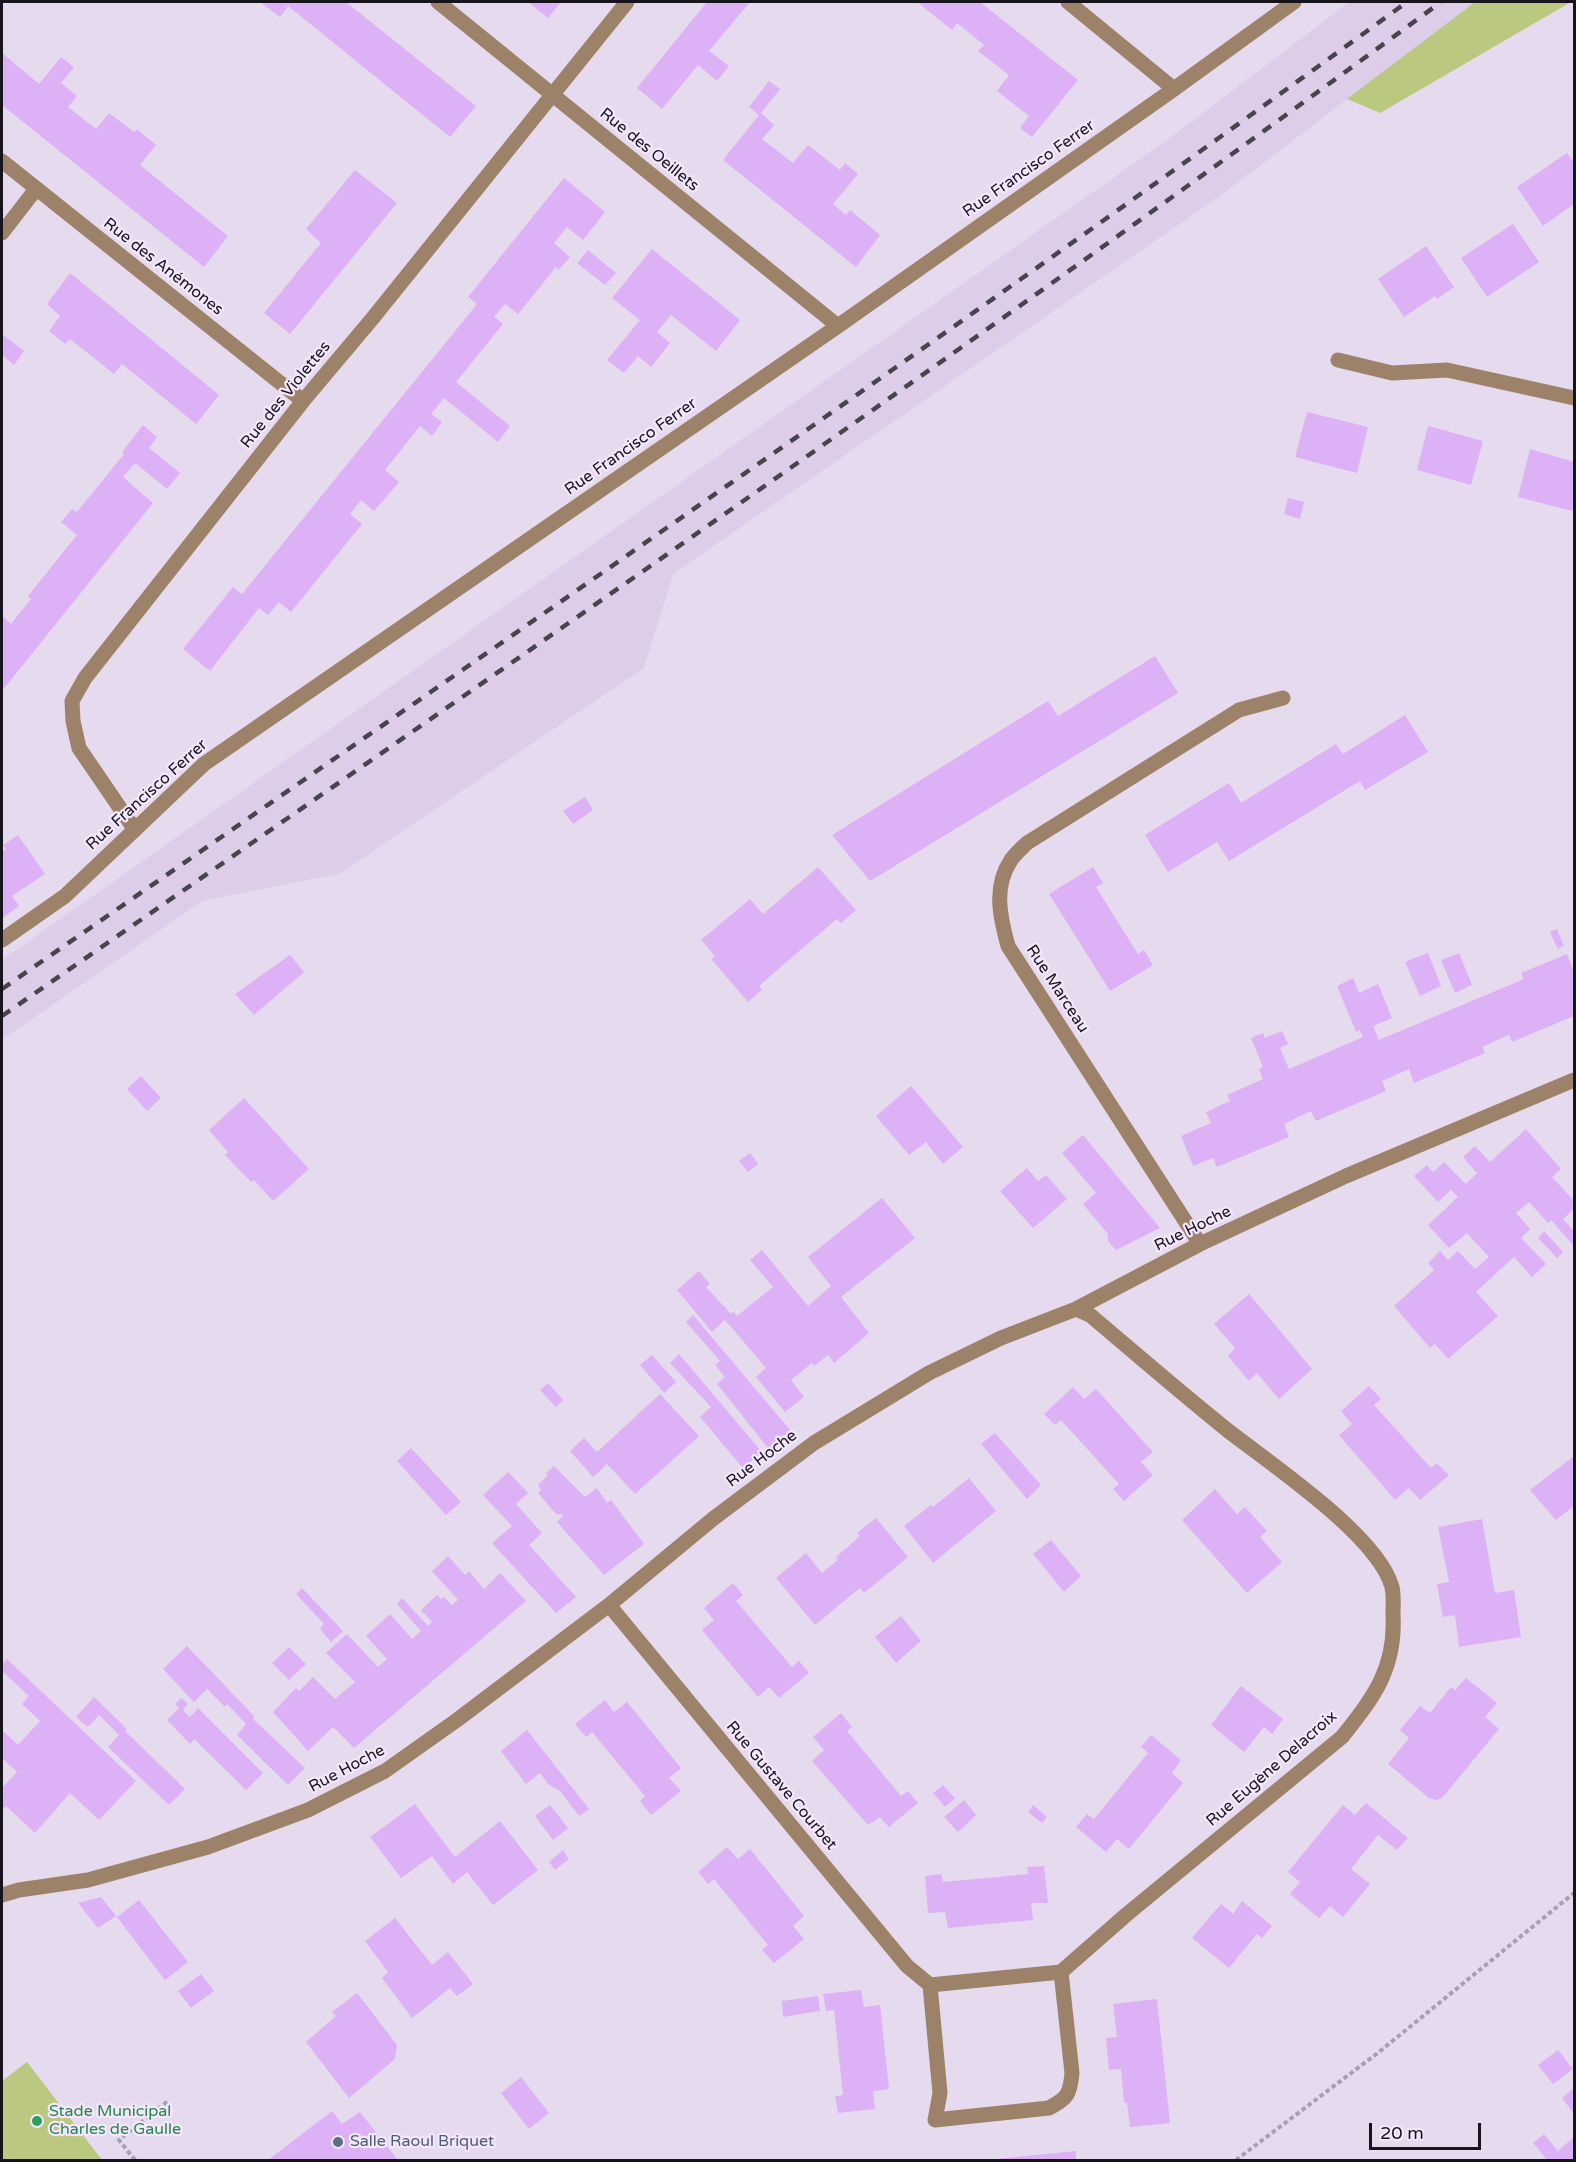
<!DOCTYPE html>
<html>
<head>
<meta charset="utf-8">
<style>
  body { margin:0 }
  #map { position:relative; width:1576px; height:2162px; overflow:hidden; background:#e6daee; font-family:"Varela Round",sans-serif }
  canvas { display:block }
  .frame { position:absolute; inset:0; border:3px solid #18141b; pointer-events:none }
  .scale { position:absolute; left:1369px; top:2123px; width:112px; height:27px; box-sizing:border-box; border:3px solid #18141b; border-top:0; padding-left:8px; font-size:18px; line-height:21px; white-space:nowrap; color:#18141b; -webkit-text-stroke:4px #f4e7fb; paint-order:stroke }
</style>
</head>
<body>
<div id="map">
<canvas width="1576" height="2162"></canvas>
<div class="frame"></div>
<div class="scale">20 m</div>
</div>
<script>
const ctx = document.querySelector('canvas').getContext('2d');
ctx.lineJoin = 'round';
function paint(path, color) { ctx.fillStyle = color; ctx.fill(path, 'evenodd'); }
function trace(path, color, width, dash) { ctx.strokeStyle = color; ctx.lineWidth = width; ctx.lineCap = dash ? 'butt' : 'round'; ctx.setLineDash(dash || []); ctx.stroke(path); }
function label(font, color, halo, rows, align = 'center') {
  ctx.font = font + ' "Varela Round",sans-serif'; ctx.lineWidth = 4.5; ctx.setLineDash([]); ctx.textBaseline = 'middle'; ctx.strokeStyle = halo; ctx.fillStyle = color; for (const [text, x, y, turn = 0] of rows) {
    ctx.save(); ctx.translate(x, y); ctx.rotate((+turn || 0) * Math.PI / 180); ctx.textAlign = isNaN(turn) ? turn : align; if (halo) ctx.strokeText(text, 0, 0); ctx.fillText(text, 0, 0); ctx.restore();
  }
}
const built = new Path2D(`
  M1349,2H1475L1220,196L673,574L644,668L339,874L202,901L2,1040V960L1170,138Z`);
const green = new Path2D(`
  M1475,2H1571L1380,113L1347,99Z
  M27,2062L102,2160H2V2081Z`);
const building = new Path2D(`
  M260,2H346L476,106L450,137L288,6L280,17Z
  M528,2H561L548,18Z
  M707,2H750L709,51L729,66L717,81L698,65L662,109L637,88Z
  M917,2H980L1078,80L1032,137L1020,128L1029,116L997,91L1009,75L978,51L984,45L957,23L952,30Z
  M2,53L39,84L61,57L74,67L61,83L77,96L68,107L96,129L109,113L134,132L137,129L156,145L140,165L228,236L204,267L2,105Z
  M769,81L780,89L761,113L774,125L762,139L793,163L808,145L840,170L845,163L858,174L833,204L846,215L850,210L880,235L856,267L723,160L759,115L749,107Z
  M1567,153L1574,163V204L1543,226L1517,187Z
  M355,170L397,203L290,334L264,313L321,243L306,229Z
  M564,178L605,212L583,240L567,227L554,243L570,257L558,270L556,267L518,314L505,304L494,317L503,324L456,382L510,426L498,442L444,398L431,414L442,422L432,436L420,426L385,470L399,482L374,511L361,500L350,514L362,524L291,612L279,602L268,615L259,608L210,671L183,649L233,587L242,594L477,304L468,297Z
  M1513,224L1539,262L1487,297L1461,258Z
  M1426,246L1454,287L1437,299L1435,296L1404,317L1378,279Z
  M652,249L740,320L716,351L671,315L657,332L670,343L651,367L638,356L624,373L607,360L640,320L612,298Z
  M588,250L616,273L605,285L577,263Z
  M70,273L219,395L196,424L122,364L114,374L70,339L65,344L49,331L60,316L47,304Z
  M2,334L24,351L14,365L2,355Z
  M1307,412L1368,427L1357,473L1295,457Z
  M143,425L157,437L149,448L180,473L167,489L135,463L123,477L153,503L2,691V616L11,624L31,599L28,596L77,535L61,522L72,509L77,512L124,454L122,452Z
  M1428,426L1483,441L1471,485L1417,470Z
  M1530,449L1574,462V502L1572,511L1518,497Z
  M1288,498L1304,502L1300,519L1284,514Z
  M1155,656L1178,693L870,881L832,835L1048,701L1058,716Z
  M1405,715L1428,752L1365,790L1360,781L1229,861L1217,842L1168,872L1145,835L1229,783L1241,803L1336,744L1343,754Z
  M585,797L593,810L573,824L563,811Z
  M18,835L45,874L12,896L19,906L2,918V852L6,849L3,845Z
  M818,867L856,910L841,923L837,919L797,953L759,986L762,990L748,1002L711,959L715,956L701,940L750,899L763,914Z
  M1093,867L1103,883L1096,887L1138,954L1144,950L1153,965L1110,991L1049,894Z
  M1557,929L1564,946L1558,949L1550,932Z
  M1428,953L1441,986L1420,996L1405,962Z
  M1459,953L1472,985L1455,993L1441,960Z
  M1567,954L1574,972V1016L1512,1042L1509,1035L1495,1041L1482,1047L1485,1053L1414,1083L1409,1069L1382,1081L1386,1091L1316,1121L1311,1111L1284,1124L1289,1137L1217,1167L1213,1158L1193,1166L1181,1136L1211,1123L1206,1112L1230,1101L1227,1095L1263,1079L1259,1069L1263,1067L1251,1038L1263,1033L1265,1038L1282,1031L1288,1044L1280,1048L1289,1069L1363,1037L1360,1030L1356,1032L1337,986L1353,978L1359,993L1378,984L1392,1018L1373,1026L1379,1040L1524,979L1521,973Z
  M290,955L304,972L254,1015L235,994Z
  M141,1076L161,1098L147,1111L127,1089Z
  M911,1086L963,1147L943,1164L926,1142L909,1155L876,1116Z
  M244,1098L309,1169L273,1201L254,1180L251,1182L225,1155L228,1152L209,1130Z
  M1526,1129L1561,1169L1552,1177L1574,1201V1209L1563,1219L1574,1231V1246L1551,1220L1548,1223L1529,1202L1516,1213L1530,1229L1521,1238L1546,1264L1532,1277L1514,1257L1476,1292L1498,1316L1448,1359L1435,1344L1430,1348L1394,1306L1434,1270L1428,1263L1440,1251L1448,1260L1458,1251L1475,1269L1489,1257L1467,1233L1449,1248L1428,1225L1458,1197L1451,1190L1438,1202L1414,1176L1427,1165L1433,1172L1444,1162L1466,1184L1477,1173L1463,1157L1475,1146L1490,1162Z
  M1083,1135L1160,1228L1116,1250L1108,1241V1234L1083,1204L1096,1193L1062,1153Z
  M750,1153L758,1164L748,1172L739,1161Z
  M1027,1168L1038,1181L1046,1175L1067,1199L1033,1228L1000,1191Z
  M882,1198L915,1238L841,1297L869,1333L834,1363L828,1355L814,1366L812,1363L791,1380L804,1397L785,1412L756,1377L766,1368L725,1320L712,1332L677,1290L699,1271L710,1284L706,1287L731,1314L734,1312L737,1316L773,1287L750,1260L762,1250L808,1306L831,1286L808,1257Z
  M1544,1231L1563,1252L1557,1258L1538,1238Z
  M1249,1294L1312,1369L1279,1399L1257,1373L1249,1381L1228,1356L1235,1348L1214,1324Z
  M693,1315L791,1431L768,1448L717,1384L725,1377L715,1365L720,1361L686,1322Z
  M679,1354L762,1452L743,1468L700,1417L711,1407L670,1363Z
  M652,1355L676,1382L664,1393L640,1365Z
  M548,1383L563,1400L556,1407L540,1390Z
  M1369,1386L1381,1399L1374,1405L1431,1468L1437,1463L1449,1475L1420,1500L1409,1488L1395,1500L1339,1435L1352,1424L1341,1411Z
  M1073,1387L1084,1399L1096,1389L1153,1452L1141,1462L1153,1475L1124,1501L1113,1489L1119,1484L1061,1420L1055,1425L1044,1414Z
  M660,1394L699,1436L635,1494L607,1464L593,1477L570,1451L584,1438L597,1452Z
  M995,1433L1041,1485L1027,1499L981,1444Z
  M411,1448L461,1502L446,1515L397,1461Z
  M1574,1456V1506L1556,1520L1530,1490Z
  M554,1466L585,1497L597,1488L607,1503L611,1500L644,1544L604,1575L557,1522L564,1515L556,1514L538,1493L541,1490L538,1485L548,1475L546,1473Z
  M508,1472L528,1493L516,1504L542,1533L529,1545L576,1597L556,1613L492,1543L512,1526L483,1495Z
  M969,1478L996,1511L933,1563L904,1526L931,1505L933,1507Z
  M1215,1489L1237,1514L1245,1507L1267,1531L1260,1537L1282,1562L1247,1593L1182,1520Z
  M876,1518L908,1557L864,1593L860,1588L815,1625L776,1578L806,1553L822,1573L838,1560L836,1557L860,1536L857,1533Z
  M1482,1519L1495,1593L1514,1590L1521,1637L1459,1647L1455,1615L1443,1617L1437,1584L1449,1582L1438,1527Z
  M1051,1540L1081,1576L1064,1592L1033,1554Z
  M448,1556L465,1575L469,1571L484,1589L500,1573L526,1601L354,1748L333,1727L308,1751L273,1712L296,1688L299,1691L313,1677L335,1699L355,1682L326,1653L347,1634L378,1667L387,1659L366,1636L390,1614L412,1639L421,1631L397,1604L402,1598L428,1626L432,1622L421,1610L437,1595L441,1599L444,1597L452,1605L458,1600L432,1571Z
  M733,1583L743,1595L736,1601L792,1667L799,1661L809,1673L779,1698L769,1687L758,1697L702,1630L714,1620L704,1608Z
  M302,1588L343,1631L331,1642L320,1629L324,1624L296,1594Z
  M901,1616L921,1641L896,1663L875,1637Z
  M187,1646L254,1716L253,1719L305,1768L288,1785L237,1735L246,1724L227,1704L225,1707L207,1689L194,1702L163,1669Z
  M289,1647L306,1664L289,1680L272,1663Z
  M7,1659L136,1781L99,1820L70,1793L35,1833L6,1806L2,1811V1788L17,1772L2,1758V1730L18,1745L40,1721L22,1704L29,1696L2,1671V1665Z
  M1466,1678L1497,1703L1485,1717L1499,1729L1442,1798L1437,1800L1429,1798L1388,1764L1409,1738L1400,1730L1420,1706L1430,1713L1451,1687L1455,1690Z
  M1241,1686L1283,1719L1272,1734L1264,1727L1244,1752L1211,1725Z
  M94,1697L127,1729L125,1731L185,1789L169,1805L108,1747L119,1735L99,1715L88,1727L76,1717Z
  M181,1698L188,1704L183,1710L190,1717L198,1708L263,1773L246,1790L194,1739L190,1744L167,1720L179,1708L175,1704Z
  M605,1700L614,1712L627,1702L681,1768L669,1778L681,1791L651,1815L640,1801L645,1796L592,1732L586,1737L575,1724Z
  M841,1713L852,1727L847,1731L901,1796L908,1791L918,1803L889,1827L880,1817L868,1825L812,1761L824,1750L813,1737Z
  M527,1730L589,1809L579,1816L560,1791L548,1784L540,1773L526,1784L501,1751Z
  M1151,1735L1181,1760L1172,1773L1183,1783L1129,1849L1117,1839L1106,1852L1076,1827L1087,1814L1094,1819L1148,1753L1141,1747Z
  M943,1785L955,1798L945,1807L933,1793Z
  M964,1800L976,1815L958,1832L944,1817Z
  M1366,1803L1408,1838L1397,1850L1378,1835L1351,1869L1370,1884L1343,1917L1330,1906L1319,1918L1290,1894L1300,1882L1288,1872L1343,1805L1355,1815Z
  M415,1804L455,1857L500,1821L538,1870L493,1905L467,1872L453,1884L432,1856L401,1878L370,1837Z
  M550,1805L568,1828L553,1840L535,1816Z
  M1033,1805L1047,1817L1042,1823L1028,1812Z
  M727,1847L738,1859L750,1849L804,1916L793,1926L804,1939L774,1963L762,1950L768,1945L714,1879L708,1884L698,1872Z
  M563,1850L569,1859L555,1870L549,1862Z
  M1044,1866L1048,1903H1031L1033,1920L948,1928L945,1912L928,1913L925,1876L941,1874L943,1882L987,1878L1028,1874L1027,1867Z
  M101,1897L116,1916L98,1928L78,1903Z
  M139,1900L188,1962L165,1980L117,1917Z
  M1242,1901L1272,1926L1262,1938L1257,1934L1229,1968L1192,1938L1221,1904L1233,1914Z
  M395,1918L432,1965L448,1952L473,1984L457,1996L450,1988L412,2018L382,1978L388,1972L365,1941Z
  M201,1974L214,1991L191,2008L178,1991Z
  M861,1990L864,2007L880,2005L889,2089L873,2091L875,2109L838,2113L835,2096L843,2095L834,2010L826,2011L823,1994Z
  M357,1993L397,2045L395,2059L349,2098L306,2042L336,2016L332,2012Z
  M818,1996L820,2011L783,2017L782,2001Z
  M1157,1999L1170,2123L1130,2127L1127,2103H1124L1121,2069L1109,2070L1106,2038L1117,2037L1113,2004Z
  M1558,2050L1573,2069L1553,2084L1538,2065Z
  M521,2077L549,2113L529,2129L501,2093Z
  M1574,2088V2114L1562,2098Z
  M332,2111L342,2124L360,2112L398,2160H268Z
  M1544,2134L1558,2151L1574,2137V2160H1547L1533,2143Z
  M1076,2151V2160H997V2159Z`);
const path = new Path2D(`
  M135,2160L119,2140L168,2101
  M1236,2160L1379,2052L1574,1893`);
const minor = new Path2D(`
  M438,2L838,326
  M1068,2L1174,89
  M2,161L303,401
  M2,233L36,189
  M1338,360L1392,373L1447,370L1574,398
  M135,830L79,748L73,721L72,701L85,678L303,401L372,319L627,2
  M2,940L65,896L204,764L838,326L1174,89L1294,2
  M1200,1244L1008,946C1000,917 993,887 1011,860C1015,854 1022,848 1027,843L1239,710L1283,698
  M609,1605L907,1966L930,1985L940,2093L935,2120L1049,2108C1068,2098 1070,2094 1072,2073L1061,1972
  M2,1895L19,1890L88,1880L208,1847L308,1810L385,1771L457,1720L609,1605L714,1518L814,1443L929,1373L1001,1338L1076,1309L1200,1244L1346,1176L1574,1080
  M1061,1972L1126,1915L1342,1737C1374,1697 1396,1668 1393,1615C1393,1606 1394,1596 1392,1587C1378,1535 1269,1463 1226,1429C1180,1392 1135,1353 1090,1315L1076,1309
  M930,1985L1061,1972`);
const rail = new Path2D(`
  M2,989C472,663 944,339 1407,2
  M2,1016C484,682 968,349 1441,2`);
const markers = [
  [37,2121,6,"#2e9e5b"],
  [338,2142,6,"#5c6f8a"]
];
const streetNames = [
  ["Rue des Oeillets",649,150,39],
  ["Rue Francisco Ferrer",1029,169,-35],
  ["Rue des Anémones",163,267,38],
  ["Rue des Violettes",286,395,-51],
  ["Rue Francisco Ferrer",631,447,-35],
  ["Rue Francisco Ferrer",147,795,-42],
  ["Rue Marceau",1057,989,57],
  ["Rue Hoche",1193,1229,-26],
  ["Rue Hoche",762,1459,-37],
  ["Rue Hoche",347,1769,-28],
  ["Rue Eugène Delacroix",1272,1769,-41],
  ["Rue Gustave Courbet",781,1786,50]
];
const leisureNames = [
  ["Stade Municipal",49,2112],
  ["Charles de Gaulle",49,2130]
];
const serviceNames = [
  ["Salle Raoul Briquet",350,2142]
];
paint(built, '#decde8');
paint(green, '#bbc87f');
paint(building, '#ddb1f6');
trace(path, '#a89faf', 4, [4.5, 3]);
trace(minor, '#9c8269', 15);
trace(rail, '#49434d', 4.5, [10, 10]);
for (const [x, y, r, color] of markers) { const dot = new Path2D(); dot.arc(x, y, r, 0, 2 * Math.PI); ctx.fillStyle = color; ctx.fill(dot); trace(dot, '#f4e7fb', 2); }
label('16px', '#18141b', '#f4e7fb', streetNames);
label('16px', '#27864d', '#f4e7fb', leisureNames, 'left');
label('16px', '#4e5e75', '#f4e7fb', serviceNames, 'left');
</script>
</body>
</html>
